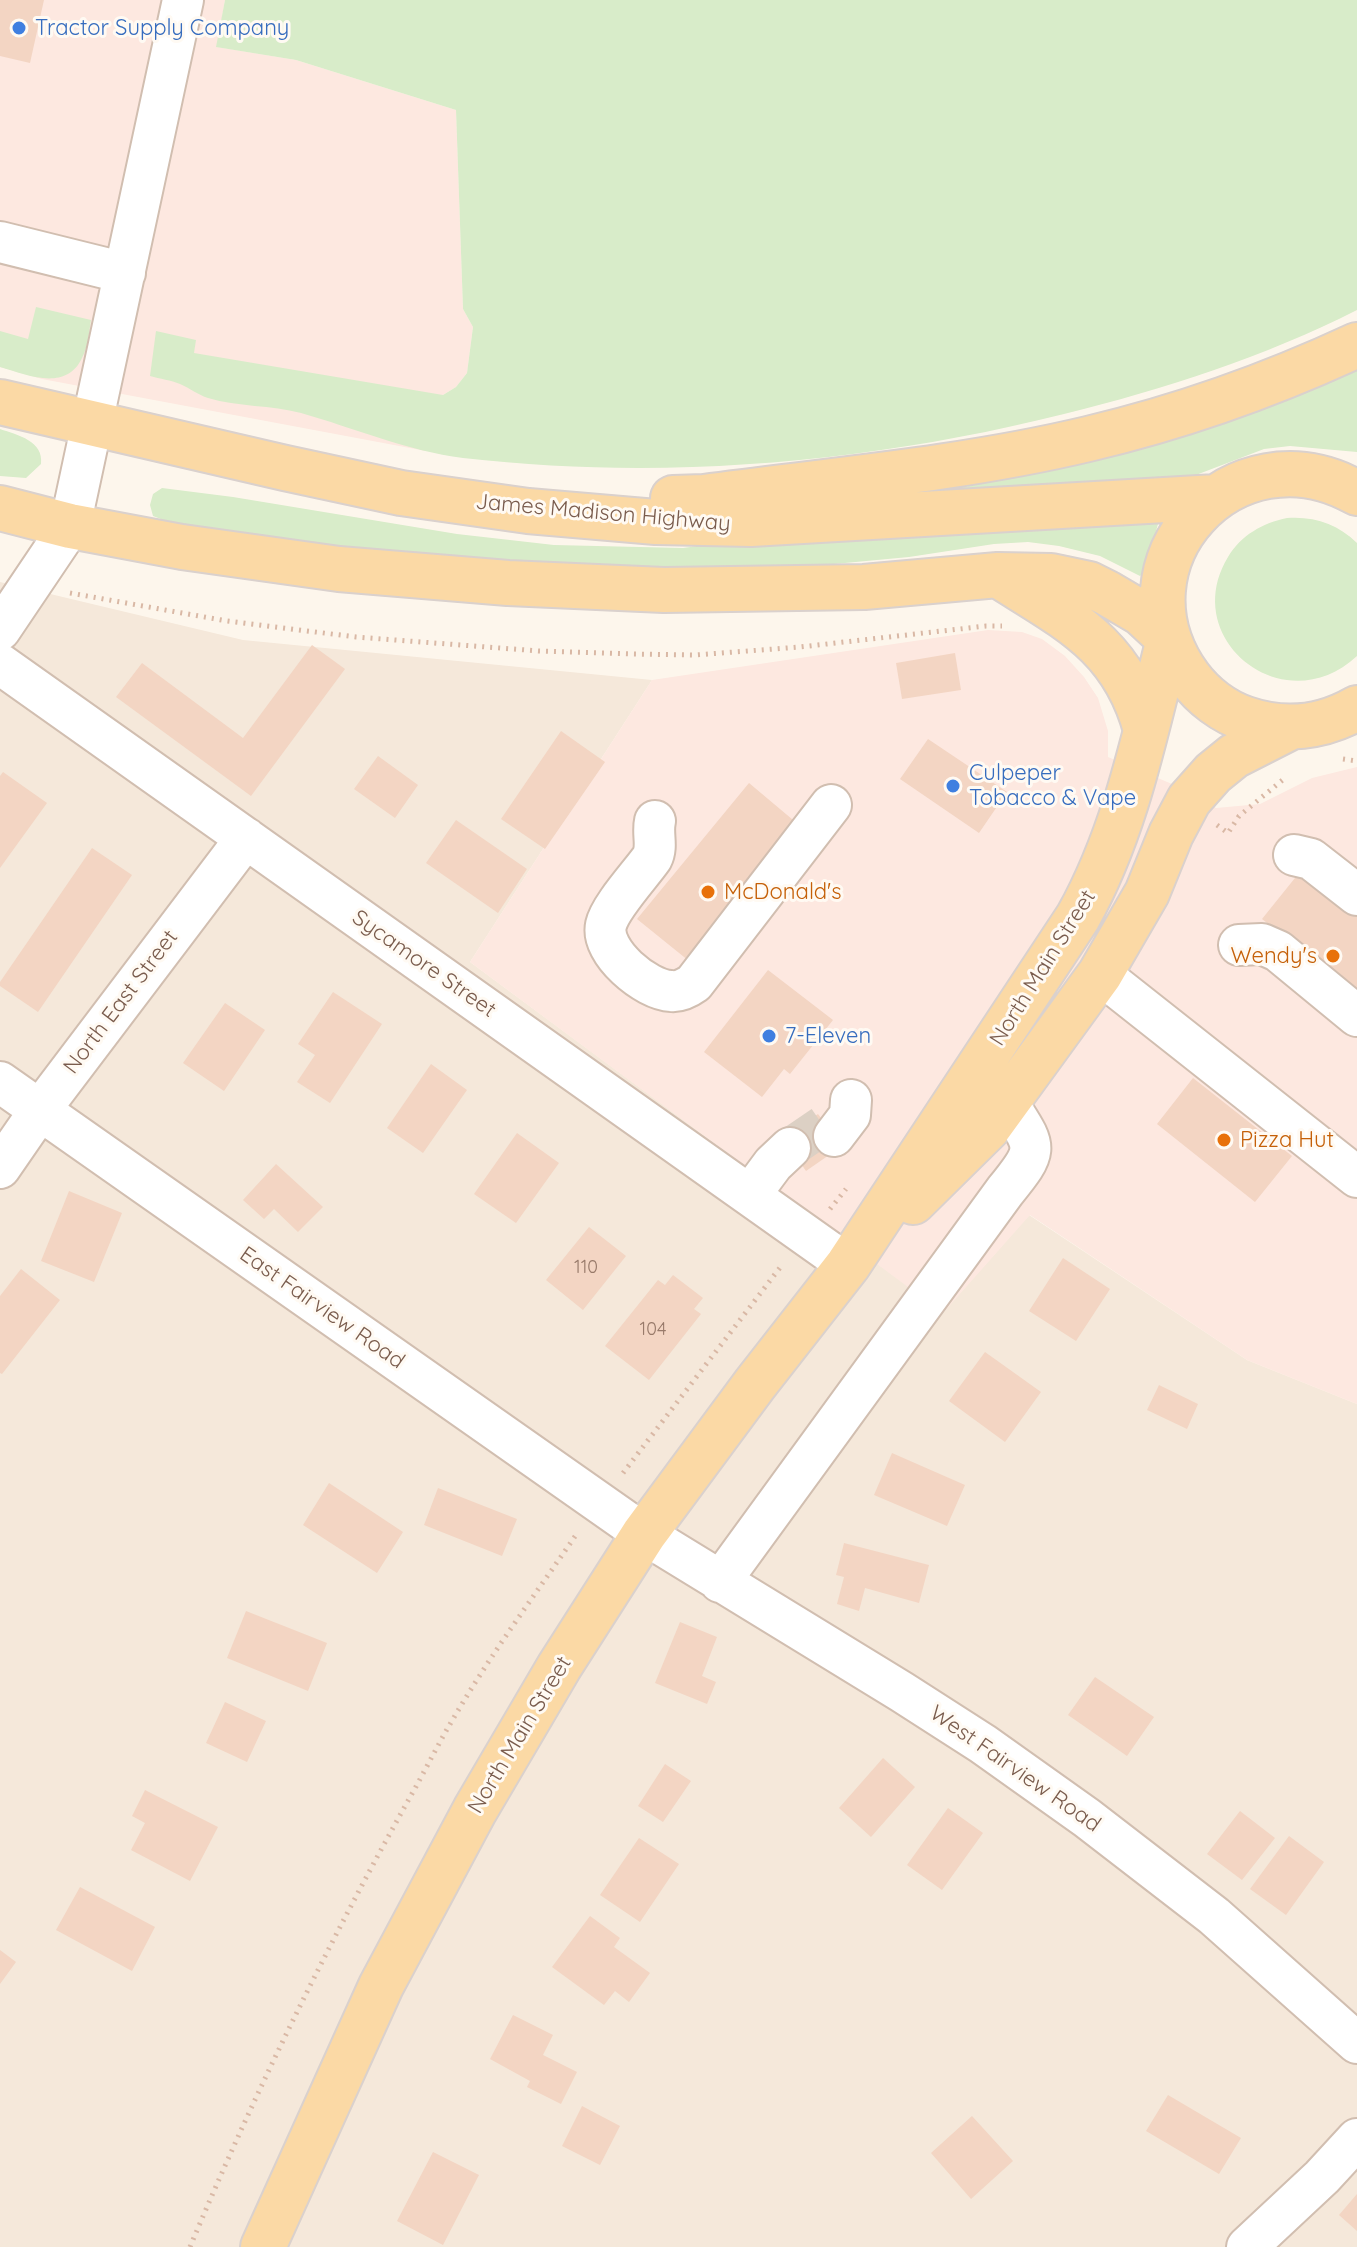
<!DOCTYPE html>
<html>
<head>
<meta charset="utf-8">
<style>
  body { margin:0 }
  canvas { display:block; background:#fdf6ec }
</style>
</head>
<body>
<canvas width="1357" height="2247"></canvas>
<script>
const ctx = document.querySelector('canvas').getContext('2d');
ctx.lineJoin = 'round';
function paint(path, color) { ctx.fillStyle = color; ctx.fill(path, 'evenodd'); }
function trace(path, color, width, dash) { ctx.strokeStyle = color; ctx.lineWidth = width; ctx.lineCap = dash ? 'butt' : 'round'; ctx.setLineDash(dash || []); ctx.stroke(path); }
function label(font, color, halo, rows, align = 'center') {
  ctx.font = font + ' Quicksand,sans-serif'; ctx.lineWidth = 6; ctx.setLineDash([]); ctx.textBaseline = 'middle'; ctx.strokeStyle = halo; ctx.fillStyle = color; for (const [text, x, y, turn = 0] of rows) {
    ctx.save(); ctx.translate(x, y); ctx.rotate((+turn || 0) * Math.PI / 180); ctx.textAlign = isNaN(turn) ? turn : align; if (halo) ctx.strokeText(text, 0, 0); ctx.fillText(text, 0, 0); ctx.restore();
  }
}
const residential = new Path2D(`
  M0,582L243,640L652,680L470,962L943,1312L1029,1215L1247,1360L1357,1404V2247H0Z`);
const commercial = new Path2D(`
  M0,0H225L217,47L296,60L456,110L463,309L473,327L467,373L456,387L443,395L426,451L42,379L0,367Z
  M988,630L1022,632L1042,639L1065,656L1084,677L1098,698L1108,731V757L1172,784L1216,808L1260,804L1312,778L1357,767V1404L1247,1360L1030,1215L943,1313L470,962L652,680Z`);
const green = new Path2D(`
  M225,0H1357V310C1264,357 1165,389 1064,414C868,463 664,481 463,458C408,451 354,428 301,413C271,405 238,407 208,398C198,395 190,388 180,384C171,380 160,379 150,376L156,331L196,340L194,353L443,395L456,387L467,373L473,327L463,309L456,110L296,60L216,47Z
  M36,307L91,320C89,332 88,347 82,358C66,392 27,375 0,367V331L28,339Z
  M1357,369V452L1290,446L1264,449L1175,483L954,493L955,489L959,488L1062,467Z
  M0,429C18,435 44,441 41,464L26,478L0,476Z
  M162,488L233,497L457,534L554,545L683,548L850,525L1156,522L1158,524L1144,573L1140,576L1100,556L1059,546L1028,542L994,544L909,557L802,567H584L469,560L332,547L174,524L153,516L150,505L153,494Z
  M1287,518C1314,516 1338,524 1357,543V656C1284,724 1178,639 1228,557C1241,535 1263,523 1287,518Z`);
const building = new Path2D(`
  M0,0H44L30,63L0,56Z
  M312,645L345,669L251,796L116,697L142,663L243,738Z
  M955,653L961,690L902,699L896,663Z
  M561,731L605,762L545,849L501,819Z
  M928,739L1007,792L979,833L900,779Z
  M378,756L418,785L395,818L354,789Z
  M3,772L47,803L0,868V776Z
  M749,783L799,825L689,961L637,919Z
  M456,820L527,869L498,913L426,863Z
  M92,848L132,875L38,1012L0,986V982Z
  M1299,873L1357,916V993L1262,919Z
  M768,970L833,1020L790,1074L784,1069L762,1097L704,1052Z
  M333,992L382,1024L330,1103L297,1082L315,1055L298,1044Z
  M225,1003L265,1030L224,1091L183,1063Z
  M431,1064L467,1090L423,1153L387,1128Z
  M1193,1078L1292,1156L1255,1202L1157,1124Z
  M818,1114L842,1146L806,1171L783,1138Z
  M517,1133L559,1163L516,1223L474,1194Z
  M276,1164L323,1207L298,1232L274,1209L264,1219L243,1200Z
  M69,1191L122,1213L94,1282L41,1261Z
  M589,1227L626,1256L583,1310L546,1280Z
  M1063,1258L1110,1289L1076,1341L1029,1311Z
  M21,1269L60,1300L2,1374L0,1373V1296Z
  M673,1275L703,1298L694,1309L701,1314L649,1380L605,1346L658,1280L665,1285Z
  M985,1352L1041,1392L1005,1442L949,1401Z
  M1159,1385L1198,1404L1187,1429L1147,1410Z
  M892,1453L965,1485L947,1526L874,1495Z
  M329,1483L403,1532L377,1573L303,1525Z
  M438,1488L517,1519L502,1556L424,1525Z
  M844,1543L929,1565L919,1603L865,1588L859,1611L837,1604L844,1577L836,1575Z
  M246,1611L327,1643L308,1691L227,1658Z
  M680,1622L717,1637L702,1676L716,1682L707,1704L655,1683Z
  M1095,1677L1154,1717L1127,1756L1068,1715Z
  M225,1702L266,1721L247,1762L206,1743Z
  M883,1758L915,1787L871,1837L839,1808Z
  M665,1764L691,1781L663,1822L638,1806Z
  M145,1790L218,1827L190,1881L131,1850L145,1823L132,1816Z
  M948,1808L983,1833L942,1890L907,1865Z
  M1240,1811L1275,1838L1242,1880L1207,1854Z
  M1289,1836L1324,1862L1286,1915L1250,1889Z
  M639,1838L679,1864L640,1922L600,1895Z
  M80,1887L155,1927L132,1971L56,1930Z
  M590,1916L620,1938L614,1947L650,1973L629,2002L615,1991L604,2005L552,1967Z
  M0,1950L16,1962L0,1984Z
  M513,2015L553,2035L543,2055L577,2072L561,2104L527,2087L530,2081L490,2059Z
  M1168,2095L1241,2138L1219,2174L1146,2131Z
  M582,2106L620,2126L600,2165L562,2146Z
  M972,2116L1013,2161L971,2199L931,2153Z
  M433,2152L479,2175L443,2245L397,2221Z
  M1357,2194V2231L1339,2215Z`);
const minorTunnel = new Path2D(`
  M790,1148L825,1124`);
const path = new Path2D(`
  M70,593L227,621L356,637L539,651L632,654L695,655L800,647L986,626H1002
  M1343,759L1357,761
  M1217,825L1228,833L1239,816L1285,778
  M830,1209L846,1189
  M623,1473L782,1265
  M190,2247C254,2094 328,1944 409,1799C425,1771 439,1742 456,1714C493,1651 537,1592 578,1532`);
const minor = new Path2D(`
  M0,242L125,273
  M0,630L70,526L183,0
  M0,664L848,1265
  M655,821C652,834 658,846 652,858C640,875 610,907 606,925C600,952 646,990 671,991C680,992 687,988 694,983L831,805
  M1294,855L1311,859L1357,895
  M1239,945L1262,944L1278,951L1357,1016
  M1100,974L1357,1177
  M0,1082L644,1534L902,1692L983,1744L1087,1818L1214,1916L1357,2043
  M834,1136L850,1115L851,1100
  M0,1168L40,1110L246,838
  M750,1195L773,1164L790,1148
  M720,1582L1005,1191C1041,1147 1036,1148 1007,1102
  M1247,2247L1322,2177L1357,2139`);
const major = new Path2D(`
  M0,402L285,468L401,493L528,511L656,522L751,524L1216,497
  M1357,493C1234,423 1106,563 1189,677C1203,696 1224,712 1246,719C1284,732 1322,728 1357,708
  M673,498L704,497C832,480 962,469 1088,439C1181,417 1271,385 1357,345
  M0,508L70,526L182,547L339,569L508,583L664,590L864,587L998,575L1051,576L1089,584L1107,593L1141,613L1169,639
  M998,575C1067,619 1123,644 1146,730
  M913,1202L988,1128L1100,974L1147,893L1171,834L1189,800L1213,773L1234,756L1289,728
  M263,2247L381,1986L475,1810L559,1667L644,1534L755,1384L848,1265L1078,917C1126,831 1145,733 1169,639`);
const markers = [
  [19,28,8,"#3f7fe0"],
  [953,786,8,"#3f7fe0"],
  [708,892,8,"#e8710a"],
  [1333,956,8,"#e8710a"],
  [769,1036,8,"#3f7fe0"],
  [1224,1140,8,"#e8710a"]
];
const numberNames = [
  ["110",586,1268],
  ["104",653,1330]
];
const shopNames = [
  ["Tractor Supply Company",35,28],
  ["Culpeper",969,773],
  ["Tobacco & Vape",969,798],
  ["7-Eleven",785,1036]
];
const streetNames = [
  ["James Madison Highway",603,513,5],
  ["Sycamore Street",424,964,35],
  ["North Main Street",1043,968,-58],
  ["North East Street",121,1002,-53],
  ["East Fairview Road",322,1308,35],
  ["North Main Street",520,1735,-59],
  ["West Fairview Road",1015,1769,35]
];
const foodNames = [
  ["McDonald's",724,892],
  ["Wendy's",1317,956,"right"],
  ["Pizza Hut",1240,1140]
];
paint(residential, '#f5e8da');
paint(commercial, '#fde8e0');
paint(green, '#d8ecc9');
paint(building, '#f3d5c3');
trace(minorTunnel, '#dcd0c4', 40, [40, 20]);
trace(minor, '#d1beb0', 44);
trace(major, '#dad1cd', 48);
trace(path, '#d9b8a5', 5, [2, 6]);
trace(minor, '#fff', 40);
trace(major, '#fbd9a5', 44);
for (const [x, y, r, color] of markers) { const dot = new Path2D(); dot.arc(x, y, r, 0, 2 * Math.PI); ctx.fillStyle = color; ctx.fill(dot); trace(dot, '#fffaf3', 3); }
label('18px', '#987a6a', null, numberNames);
label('22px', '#366cbe', '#fffaf3', shopNames, 'left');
label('22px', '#7a5c4d', '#fffaf3', streetNames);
label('22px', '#c56008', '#fffaf3', foodNames, 'left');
</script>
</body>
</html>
